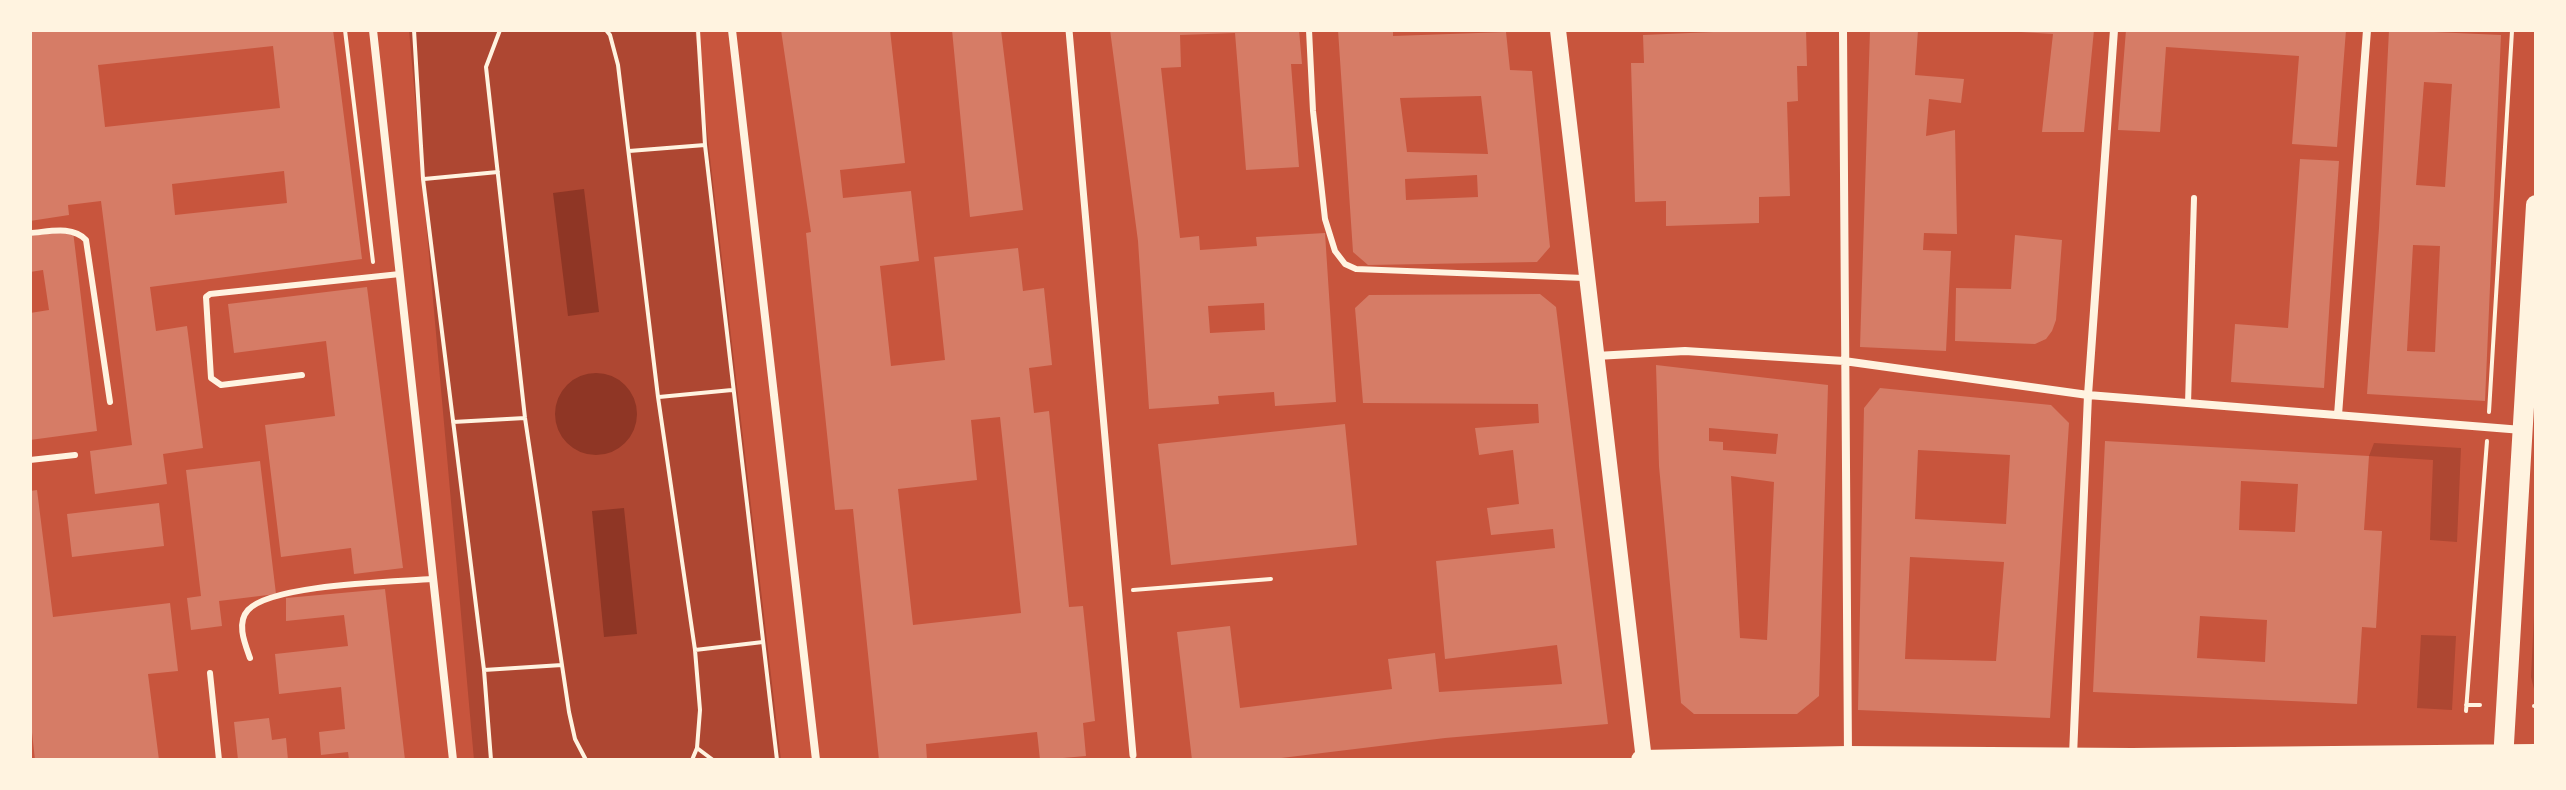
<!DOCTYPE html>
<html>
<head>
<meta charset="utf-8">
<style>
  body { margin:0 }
  #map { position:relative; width:2566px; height:790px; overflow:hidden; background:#c8553d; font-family:"Asap Condensed",sans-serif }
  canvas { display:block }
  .frame { position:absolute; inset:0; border:32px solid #fff3e0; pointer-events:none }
</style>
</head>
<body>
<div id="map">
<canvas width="2566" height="790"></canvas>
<div class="frame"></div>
</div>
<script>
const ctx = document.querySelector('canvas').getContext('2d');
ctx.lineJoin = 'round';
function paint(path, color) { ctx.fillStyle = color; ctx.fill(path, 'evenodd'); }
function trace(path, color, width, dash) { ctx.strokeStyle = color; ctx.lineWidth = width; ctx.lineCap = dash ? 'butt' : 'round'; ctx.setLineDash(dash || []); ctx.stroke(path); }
const green = new Path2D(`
  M409,30H695L781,760H474Z
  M2374,443L2461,448L2457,542L2430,540L2433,460L2369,456Z
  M2536,575V697L2531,677Z
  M2421,635L2456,636L2452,710L2417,708Z`);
const water = new Path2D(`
  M584,189L599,312L568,316L553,193Z
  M555 414a41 41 0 1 1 82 0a41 41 0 1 1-82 0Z
  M624,508L637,634L604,637L592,511Z`);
const building = new Path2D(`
  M30,30H333L362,259L150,287L156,331L187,326L203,448L163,454L167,484L95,494L90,451L132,445L101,201L68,205L69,215L30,221ZM273,46L280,108L105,127L98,65ZM284,171L287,203L175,215L172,184Z
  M781,30H890L905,163L840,170L843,198L911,191L919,261L880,266L891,366L945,360L934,257L1018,248L1023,291L1044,288L1052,365L1029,368L1034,413L1049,411L1069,607L1083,606L1095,721L1083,723L1086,756L1040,760L1037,732L926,744L927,760H879L853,509L835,510L806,233L811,232ZM1000,417L1021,613L913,625L898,489L977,480L971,420Z
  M952,30H1001L1023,210L970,217Z
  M1110,30H1299L1302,64H1291L1299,167L1246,170L1235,33L1180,35L1181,67L1161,68L1180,238L1199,236L1200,250L1257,246L1256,237L1325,233L1336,402L1275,406L1274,392L1218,396L1219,404L1149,409L1138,241ZM1264,303L1265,330L1210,333L1208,306Z
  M1338,30H1393V36L1506,32L1510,70L1532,71L1550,247L1537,262L1368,265L1353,252ZM1481,96L1488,154L1407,152L1400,98ZM1477,175L1478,197L1406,200L1405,179Z
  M1760,30H1806L1807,66H1797L1798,101L1787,102L1790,196L1759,197V223L1666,226V201L1635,202L1631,63H1644L1643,35Z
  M1870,30H1918L1915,75L1964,79L1961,103L1929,99L1926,136L1955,130L1957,234L1924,233L1923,250L1951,251L1946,351L1860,347Z
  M2021,30H2094L2084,132H2042L2053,34L2021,32Z
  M2126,30H2346L2337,147L2292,144L2299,56L2166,47L2160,132L2118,130Z
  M2389,30L2501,35L2485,401L2367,394L2379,228ZM2424,82L2452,84L2445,187L2416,185ZM2413,245L2440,246L2435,352L2407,351Z
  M2300,159L2339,161L2324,388L2231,382L2235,324L2288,328Z
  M73,231L97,431L30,440V313L49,310L43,270L30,272V236Z
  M2015,235L2062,240L2056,320L2052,331L2046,339L2035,344L1955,341L1956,288L2011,289Z
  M367,287L403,568L354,574L351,548L281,557L265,425L335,416L326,341L234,353L228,304Z
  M1540,294L1556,307L1608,724L1445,738L1265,760H1192L1177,632L1230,626L1240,708L1392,689L1388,659L1435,653L1439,692L1562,684L1557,645L1445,659L1436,561L1555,548L1553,529L1491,535L1487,508L1519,504L1513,450L1479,455L1475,428L1539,423L1538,404L1363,403L1355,308L1369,295Z
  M1656,365L1828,385L1819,696L1797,714H1694L1681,703L1659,466ZM1709,428L1778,434L1776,454L1723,450V442L1709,441ZM1731,476L1774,482L1767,640L1740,638Z
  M1880,388L2051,405L2069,423L2050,718L1858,710L1864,408ZM1918,450L2010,455L2006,524L1915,519ZM1910,557L2004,562L1996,661L1905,659Z
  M1345,424L1357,545L1171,565L1158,444Z
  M2105,441L2369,456L2364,530L2382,531L2376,628L2362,627L2357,704L2093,692ZM2241,481L2298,484L2295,532L2239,530ZM2200,616L2267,620L2265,662L2197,658Z
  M260,461L276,594L219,601L222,626L191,630L187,598L201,596L186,470Z
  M37,490L53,617L170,603L178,671L148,674L159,760H35L30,714V491Z
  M159,503L164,546L72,557L67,514Z
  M385,589L405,760H349L348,752L321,755L319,732L345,729L341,687L279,694L275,654L348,646L344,615L286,621V598Z
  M269,718L272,740L286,738L288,760H238L234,722Z`);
const path = new Path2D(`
  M345,30L373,262
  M414,30L423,179L484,670L491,760
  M500,30L486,67L525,418L569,712L575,739L586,760
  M606,30L610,35L618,65L658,397L695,650L700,710L697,748L692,760
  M698,30L705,145L777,760
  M629,151L705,145
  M424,179L498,172
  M659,397L732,390
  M2489,412L2512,31
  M453,422L525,418
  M1133,590L1271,579
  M695,650L763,642
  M484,670L562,665
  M2466,705H2480
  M2534,706H2536
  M2466,711L2487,441
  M697,748L713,760`);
const service = new Path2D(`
  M1309,30L1313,111L1325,219L1335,251L1345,264L1356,269L1584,278
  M30,233C48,232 72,225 86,240L110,402
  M302,375L221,385L211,378L206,297L210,294L400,274
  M2188,404L2194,198
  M30,460L75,455
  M250,658C245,644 236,623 248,610C272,584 394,582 432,579
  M210,673L219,760`);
const pedestrian = new Path2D(`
  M1069,30L1133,755`);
const minor = new Path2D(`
  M373,30L453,760
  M732,30L816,760
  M1843,30L1848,756
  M1596,356L1685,351L1844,361L2088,395L2522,430
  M2338,415L2367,30
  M2073,756L2088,395L2114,30`);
const secondary = new Path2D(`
  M1558,30L1644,760`);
const primary = new Path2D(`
  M1641,760L1848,756L2132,758L2536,754
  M2503,760L2536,205`);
paint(green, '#ae4732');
paint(water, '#8f3625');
paint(building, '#d67c66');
trace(path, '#fff3e0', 4);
trace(service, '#fff3e0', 6);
trace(pedestrian, '#fff3e0', 7);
trace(minor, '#fff3e0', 8);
trace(secondary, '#fff3e0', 16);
trace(primary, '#fff3e0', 20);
</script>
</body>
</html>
